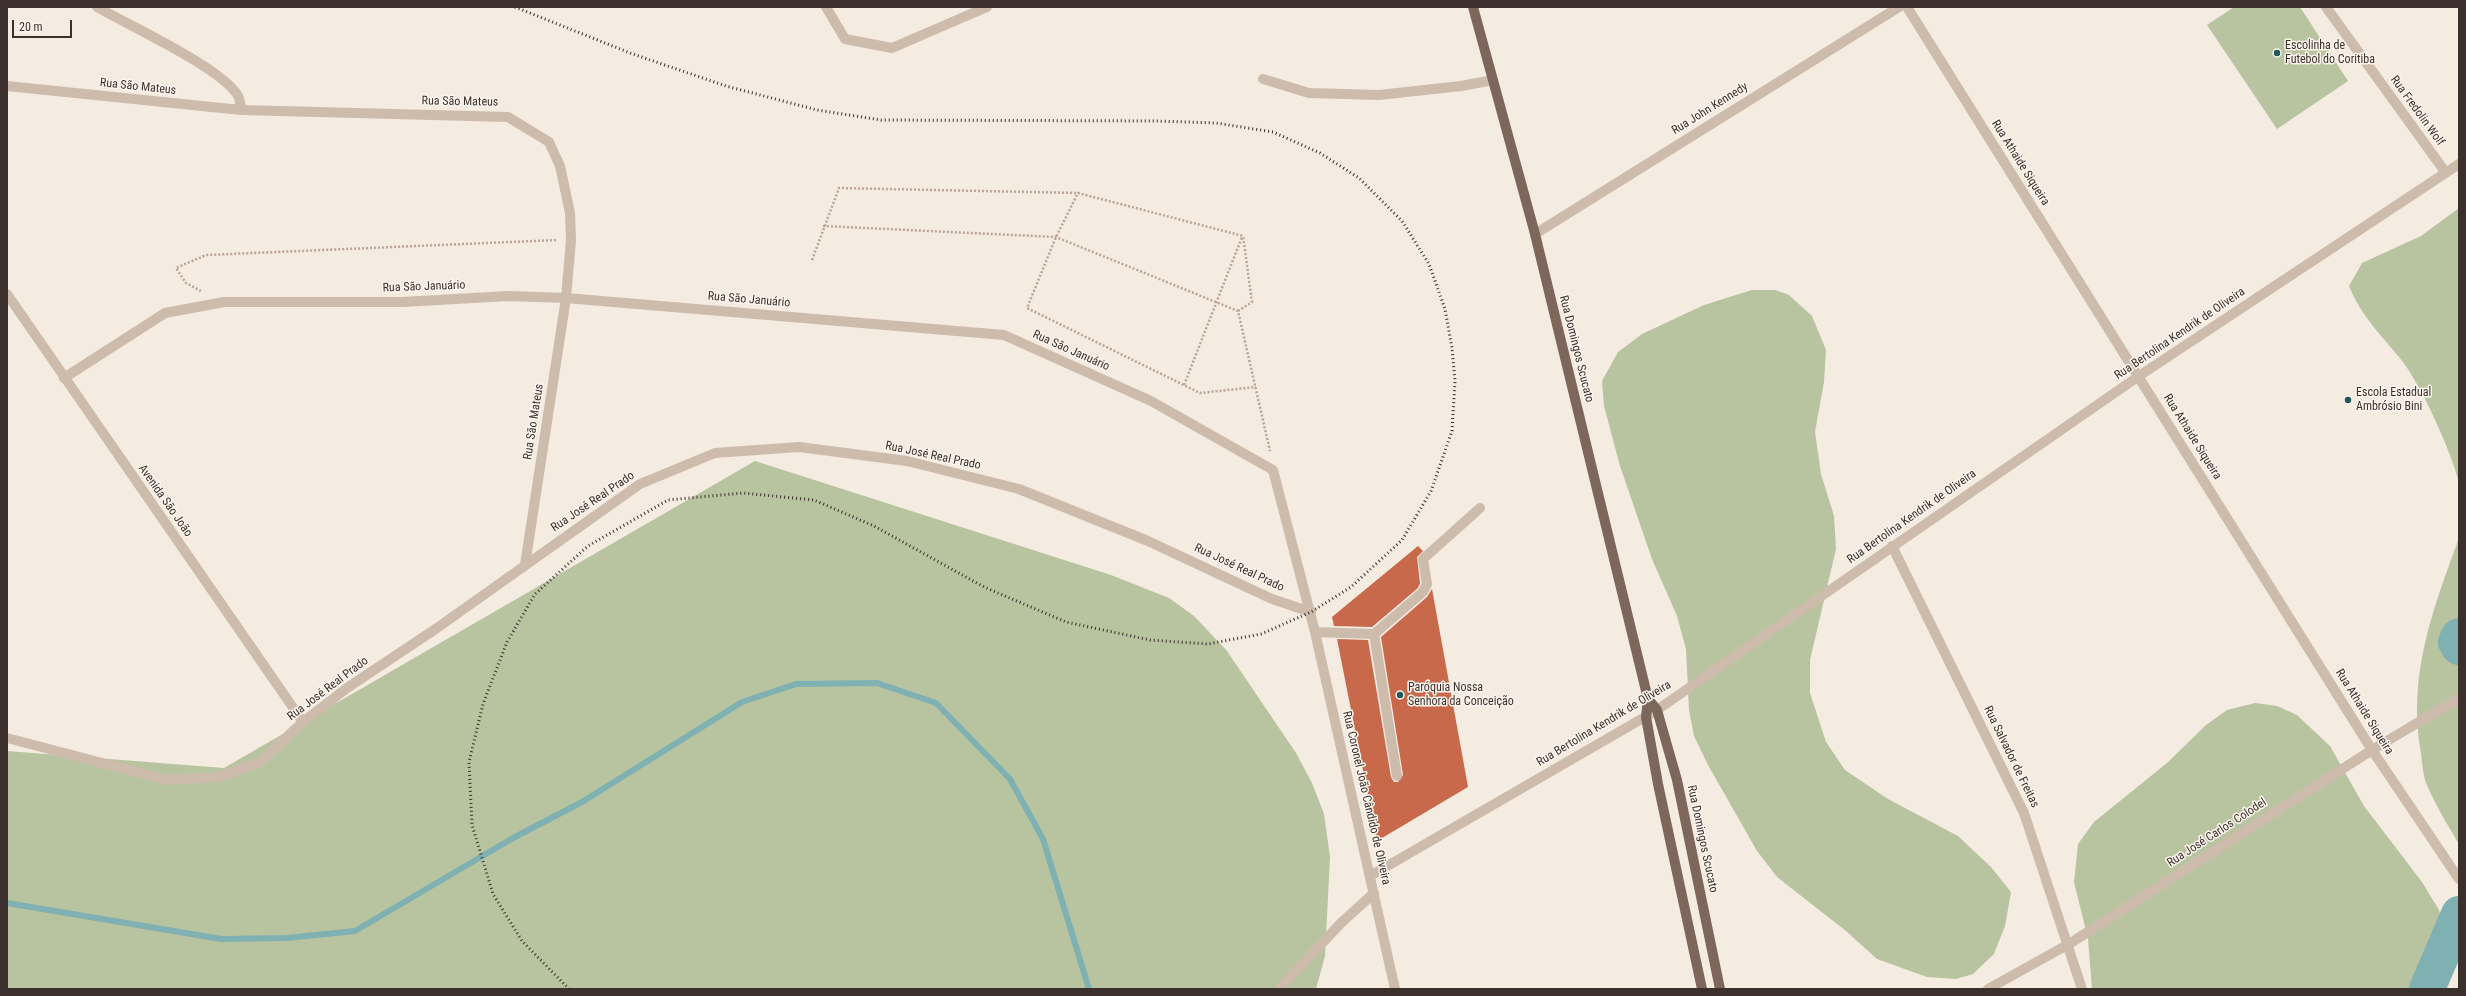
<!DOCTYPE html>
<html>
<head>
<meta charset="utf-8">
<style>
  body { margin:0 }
  #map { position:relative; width:2466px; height:996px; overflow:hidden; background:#f4ebe1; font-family:"Roboto Condensed",sans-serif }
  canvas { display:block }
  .frame { position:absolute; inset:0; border:8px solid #3b302b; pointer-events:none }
  .scale { position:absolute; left:12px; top:20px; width:60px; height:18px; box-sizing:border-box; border:2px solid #3b302b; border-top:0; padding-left:5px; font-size:12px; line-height:14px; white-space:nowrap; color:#3b302b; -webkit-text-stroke:3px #fbf5ee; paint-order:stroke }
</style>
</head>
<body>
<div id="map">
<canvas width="2466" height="996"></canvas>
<div class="frame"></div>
<div class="scale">20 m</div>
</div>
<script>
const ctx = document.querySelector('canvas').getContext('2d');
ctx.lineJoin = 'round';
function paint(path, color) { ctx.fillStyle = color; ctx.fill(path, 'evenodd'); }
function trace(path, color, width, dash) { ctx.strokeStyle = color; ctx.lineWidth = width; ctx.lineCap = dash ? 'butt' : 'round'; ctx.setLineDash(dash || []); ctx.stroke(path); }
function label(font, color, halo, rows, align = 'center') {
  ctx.font = font + ' "Roboto Condensed",sans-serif'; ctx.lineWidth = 3; ctx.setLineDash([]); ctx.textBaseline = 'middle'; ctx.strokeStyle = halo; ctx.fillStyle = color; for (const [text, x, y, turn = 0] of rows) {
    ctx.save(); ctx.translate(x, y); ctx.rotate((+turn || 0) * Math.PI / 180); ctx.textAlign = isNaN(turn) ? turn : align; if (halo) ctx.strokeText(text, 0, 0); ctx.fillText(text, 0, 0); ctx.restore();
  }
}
const green = new Path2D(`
  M2234,7H2300L2348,81L2277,129L2207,25Z
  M2459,208V483C2452,453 2422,387 2403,362C2383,337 2361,316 2349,286L2362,263L2421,236Z
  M1752,290H1775L1789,295L1812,316L1826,350L1824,382L1815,432L1821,474L1834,516L1836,549L1810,660V693L1826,742L1845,770L1888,799L1958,836L1991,867L2011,892L2005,926L1994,954L1973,974L1956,979L1927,977L1877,959L1846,931L1777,877L1757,851L1708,765L1694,736L1689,710L1686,649L1677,616L1652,559L1620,466L1604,406L1602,381L1618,352L1642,334L1704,305Z
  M755,461L1111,575L1169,598L1194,616L1227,651L1296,753L1312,783L1324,814L1330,857L1325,956L1316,989H7V751L224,768Z
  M2459,538V844C2447,824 2435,804 2426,783C2423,774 2422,762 2421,753C2407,676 2433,609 2459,538Z
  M2255,703L2277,706L2297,715L2330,746L2364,806L2422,882L2439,910L2446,937L2445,960L2438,989H2092L2088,939L2074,882L2078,844L2094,822L2167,763L2206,725L2227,710Z`);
const stream = new Path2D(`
  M7,903L221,939L286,938L355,931L513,838L582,802L742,702L796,684L877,683L936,703L1010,779L1043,839L1089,989`);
const river = new Path2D(`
  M2459,636L2456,642L2459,647
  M2427,989L2459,914`);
const building = new Path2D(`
  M1418,546L1423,551L1417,557L1420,583L1418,588L1372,627L1334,626L1332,617Z
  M1432,589L1468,787L1377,841L1337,639L1368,640L1391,777L1394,782H1398L1403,775L1381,637L1427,597Z`);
const path = new Path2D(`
  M823,226L1056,237L1238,311L1270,451
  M812,260L839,188L1078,193
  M201,291L186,283L176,268L206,255L557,240
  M1238,311L1252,302L1243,236L1078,193L1056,237L1027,308L1200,393L1256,387
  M1184,385L1242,237`);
const minor = new Path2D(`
  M97,7C126,24 227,70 239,98C240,102 241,107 241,110
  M826,7L845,39L892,48L987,7
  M1907,7L2372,750L2459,879
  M2326,7L2446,173
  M1263,79L1309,93L1379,95L1461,86L1493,80
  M7,86L241,110L508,117L549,142L560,166L570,213L571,240L566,298L525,565
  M1535,234L1899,7
  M7,294L303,722
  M64,378L165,313L224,302H403L508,296L566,298L1004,335L1151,401L1273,470L1315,632L1395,989
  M1892,546L2024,813L2082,989
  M1315,632L1374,634L1397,776
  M1374,634L1423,592L1427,584L1423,559L1480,508
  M7,738L167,780L218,777L260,762L303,722L347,688L437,628L640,484L715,453L799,447L907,461L1019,489L1148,541L1272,599L1311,612
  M1370,876L1657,710L2139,376L2459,164
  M1279,989L1341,923L1374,893
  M1988,989L2069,944L2372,750L2459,698`);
const major = new Path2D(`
  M1473,7L1535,234L1648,699L1646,717L1658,784L1702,989
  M1648,699L1657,710L1677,780L1720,989`);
const rail = new Path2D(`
  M515,7L630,53L726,86L817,110L881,120L1157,121L1216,123L1273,132L1320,153L1359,178L1402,221L1429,264L1445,309L1452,348L1455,381L1452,431L1431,491L1402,540L1351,587L1311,612L1261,634L1208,644L1150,640L1066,622L984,587L874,526L814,500L743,493L668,500L588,546L535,594L507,642L483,704L469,762L472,825L493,894L522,941L569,989`);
const markers = [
  [2277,53,4,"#1f5a5e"],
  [2348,400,4,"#1f5a5e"],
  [1400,695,4,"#1f5a5e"]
];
const poiNames = [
  ["Escolinha de",2285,46],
  ["Futebol do Coritiba",2285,60],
  ["Escola Estadual",2356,393],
  ["Ambrósio Bini",2356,407],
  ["Paróquia Nossa",1408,688],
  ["Senhora da Conceição",1408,702]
];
const streetNames = [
  ["Rua São Mateus",138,87,6],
  ["Rua São Mateus",460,102,1],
  ["Rua John Kennedy",1710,109,-32],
  ["Rua Fredolin Wolf",2417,111,54],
  ["Rua Athaide Siqueira",2020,163,58],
  ["Rua São Januário",424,287,-2],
  ["Rua São Januário",749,300,5],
  ["Rua Bertolina Kendrik de Oliveira",2180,334,-34],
  ["Rua Domingos Scucato",1576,349,76],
  ["Rua São Januário",1071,351,24],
  ["Rua São Mateus",534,422,-81],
  ["Rua Athaide Siqueira",2192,437,58],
  ["Rua José Real Prado",933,456,12],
  ["Avenida São João",165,501,55],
  ["Rua José Real Prado",593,502,-34],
  ["Rua Bertolina Kendrik de Oliveira",1912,517,-35],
  ["Rua José Real Prado",1239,568,25],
  ["Rua José Real Prado",328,689,-37],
  ["Rua Athaide Siqueira",2364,712,58],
  ["Rua Bertolina Kendrik de Oliveira",1604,724,-31],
  ["Rua Salvador de Freitas",2011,757,64],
  ["Rua Coronel João Cândido de Oliveira",1366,798,77],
  ["Rua José Carlos Colodel",2217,833,-33],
  ["Rua Domingos Scucato",1702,839,78]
];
paint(green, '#b8c4a0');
trace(stream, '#7fb0b2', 6);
trace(river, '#7fb0b2', 36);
paint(building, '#c8694b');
trace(path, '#b9a596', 2.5, [2, 2]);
trace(minor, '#cdbbac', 10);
trace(major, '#7d675c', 10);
trace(rail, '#3b302b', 3, [1, 3]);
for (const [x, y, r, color] of markers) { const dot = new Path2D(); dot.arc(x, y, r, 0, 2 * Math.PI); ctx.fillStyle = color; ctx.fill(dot); trace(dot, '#fbf5ee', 1.5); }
label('12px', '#3b302b', '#fbf5ee', poiNames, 'left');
label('12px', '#3b302b', '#fbf5ee', streetNames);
</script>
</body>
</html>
